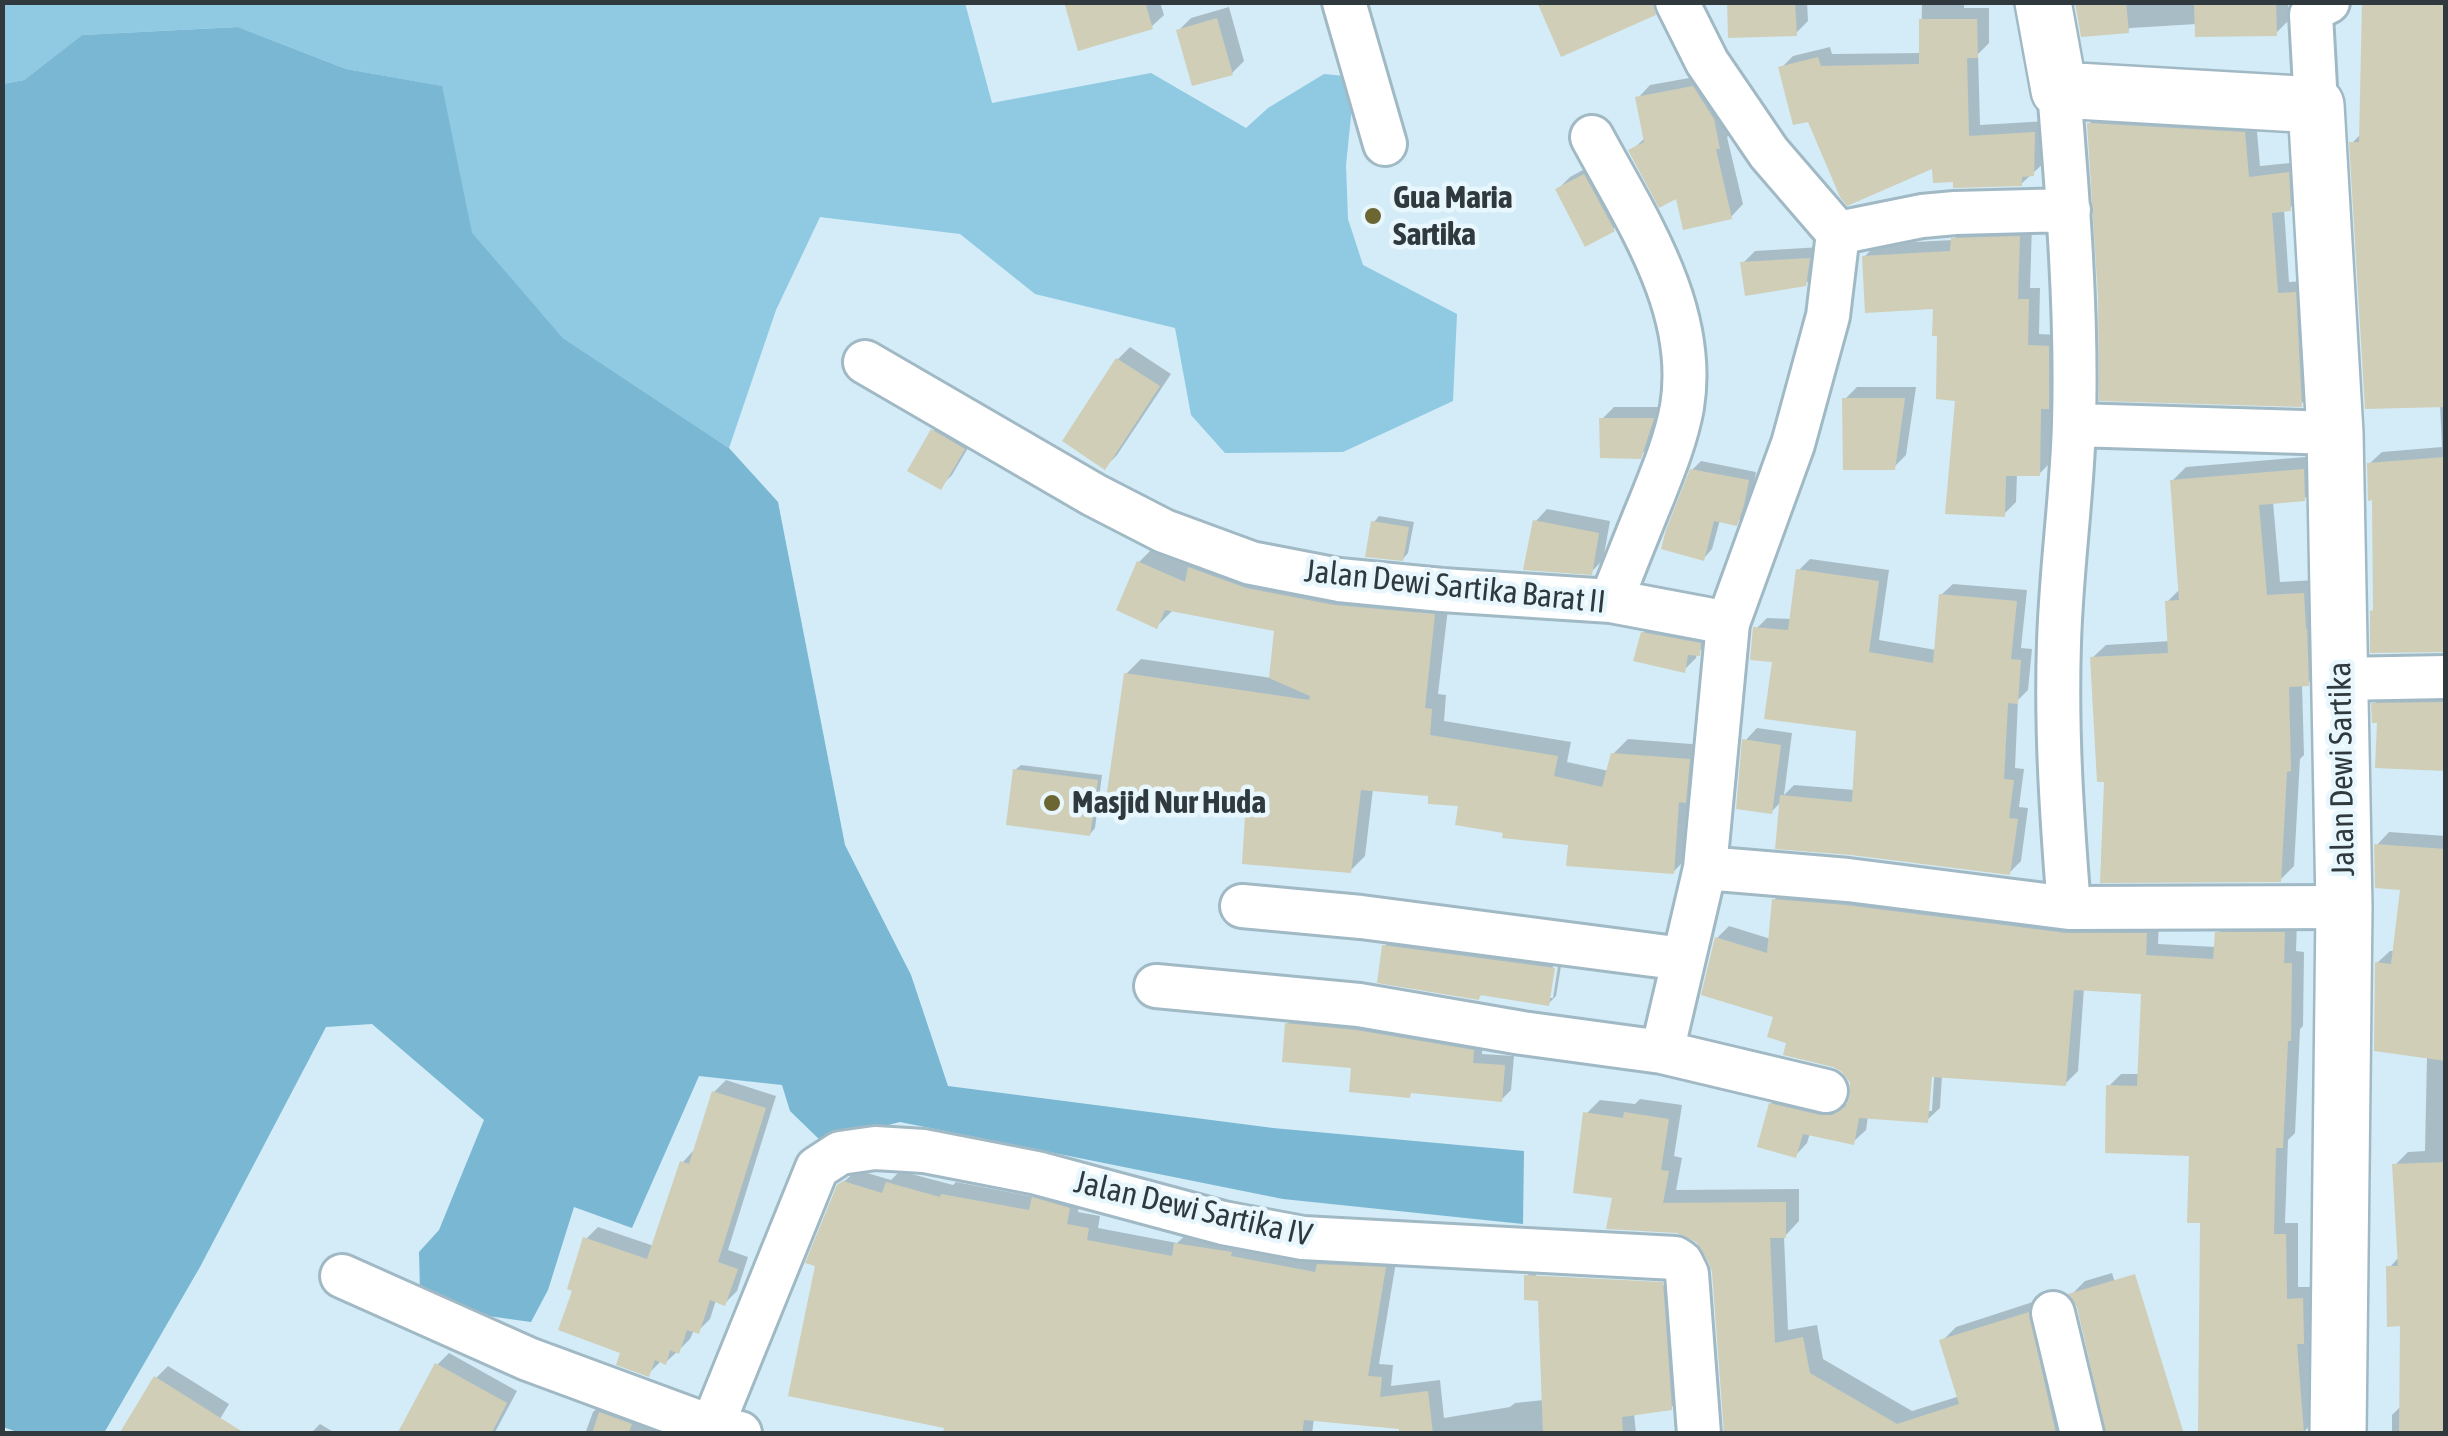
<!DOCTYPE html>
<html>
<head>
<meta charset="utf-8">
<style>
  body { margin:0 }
  #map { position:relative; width:2448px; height:1436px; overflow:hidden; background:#d3ecf7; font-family:"Asap Condensed",sans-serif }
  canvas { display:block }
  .frame { position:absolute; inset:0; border:5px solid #303a3e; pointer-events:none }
</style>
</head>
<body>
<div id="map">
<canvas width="2448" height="1436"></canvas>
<div class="frame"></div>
</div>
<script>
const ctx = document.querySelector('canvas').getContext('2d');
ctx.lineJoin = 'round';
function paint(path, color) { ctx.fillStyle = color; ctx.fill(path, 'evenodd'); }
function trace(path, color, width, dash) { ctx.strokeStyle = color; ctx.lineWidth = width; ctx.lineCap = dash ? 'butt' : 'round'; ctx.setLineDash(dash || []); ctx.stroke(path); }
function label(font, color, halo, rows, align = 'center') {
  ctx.font = font + ' "Asap Condensed",sans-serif'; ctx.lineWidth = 9; ctx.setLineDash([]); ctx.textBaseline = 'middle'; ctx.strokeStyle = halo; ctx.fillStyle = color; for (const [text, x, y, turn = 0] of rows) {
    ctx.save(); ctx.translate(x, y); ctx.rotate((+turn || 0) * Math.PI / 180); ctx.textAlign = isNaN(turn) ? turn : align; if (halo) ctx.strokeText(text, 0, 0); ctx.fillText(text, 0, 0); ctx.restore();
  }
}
const green = new Path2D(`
  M3,2L965,3L992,103L1151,73L1246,128L1268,108L1324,74L1355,77L1346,165L1348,219L1363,265L1457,314L1453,401L1343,452L1225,453L1191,415L1175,328L1035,294L960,234L820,217L776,310L729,448L563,338L471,233L441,86L346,69L238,27L82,35L24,80L3,84Z`);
const forest = new Path2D(`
  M238,27L346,69L442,86L472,233L563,338L729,448L778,502L845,845L911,975L948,1086L1273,1128L1524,1151L1523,1224L1283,1199L900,1122L822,1142L790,1111L782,1085L699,1076L632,1228L574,1207L548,1290L531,1322L481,1315L420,1292L419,1252L439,1230L484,1120L372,1024L326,1027L200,1267L104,1433H20L3,1427V84L24,80L82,35Z`);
const shadow = new Path2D(`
  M1072,2H1160L1164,15L1151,27Z
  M1730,2H1807L1808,21L1796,33Z
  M1922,2H1964V8H1989V43L1978,54L1980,125L2047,121L2045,162L2021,184L1956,179L1935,166L1810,119L1781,68L1793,56L1830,47L1832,54L1921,53Z
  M2077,2H2288V21L2276,33L2197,24L2130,28L2128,30Z
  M2446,2V650L2376,609L2375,498L2369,464L2382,452L2442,447L2440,404L2352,143L2362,133Z
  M1229,7L1244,61L1232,73L1179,30L1191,18Z
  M1706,75L1731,134L1727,137L1743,204L1731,217L1678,195L1631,151L1645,138L1638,98L1650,85Z
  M2101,112L2256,121L2260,166L2300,162L2302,196L2290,208L2284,209L2289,282L2307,281L2313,392L2301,404L2100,297L2089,124Z
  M1596,163L1625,217L1613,229L1558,189L1570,177Z
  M2032,225L2030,288H2040L2039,334L2060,335V394L2052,402L2051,462L2039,474L2017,473L2016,502L2004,514L1958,399L1940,334L1935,306L1864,257L1877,244L1953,240L1966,227Z
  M1821,247L1818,272L1805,284L1743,263L1755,251Z
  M1130,347L1171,374L1117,455L1105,467L1065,440L1118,359Z
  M1857,387H1916L1906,455L1894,467L1845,399Z
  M1614,407H1664L1652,444L1640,456L1602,419Z
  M945,419L975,436L952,475L940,487L933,431Z
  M2317,456L2318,485L2304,499L2273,502L2280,582L2316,580L2321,670L2307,684H2302L2304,755L2300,759L2294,866L2280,880L2107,779L2092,658L2106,645L2170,641L2167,602L2181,588L2172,481L2186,467Z
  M1701,461L1756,472L1752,495L1745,515L1736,523L1720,520L1712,549L1704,558L1692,470Z
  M1547,509L1610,521L1603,560L1591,572L1535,522Z
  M1379,516L1414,522L1408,553L1403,559L1374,522Z
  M1154,547L1194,565L1205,553L1449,600L1438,694L1446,695L1444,721L1571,742L1567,762L1609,771L1613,754L1628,739L1704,745L1688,857L1673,872L1571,843L1506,831L1461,804L1431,794L1373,789L1365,856L1350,871L1248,814L1126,674L1141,659L1272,678L1276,629L1172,611L1157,626L1139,562Z
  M1810,559L1889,570L1879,640L1936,650L1941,595L1953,584L2027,590L2021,648L2032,649L2028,690L2018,700L2015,768L2024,769L2019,807L2028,808L2021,861L2009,873L1782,801L1771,812L1745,741L1757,728L1792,733L1784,795L1794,785L1855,790L1859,729L1775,659L1755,630L1767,618L1792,619L1799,570Z
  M1655,621L1711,641L1697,653L1696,658L1684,670L1643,633Z
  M2446,691V768L2379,721L2374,704L2386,692Z
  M1021,765L1102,775L1095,828L1090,834L1015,770Z
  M2389,832L2446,836V1434H2392V1415L2402,1405L2403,1324L2389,1268L2400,1256L2395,1165L2408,1152L2425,1151L2427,1056L2377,963L2390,951H2395L2403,887L2377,845Z
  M1787,887L2159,921L2158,944L2216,947L2217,934L2230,921H2297L2296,951L2304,952L2303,1026L2300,1029L2295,1133L2288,1140L2285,1223H2298V1287H2315L2316,1329L2309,1336L2315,1420L2303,1433L2202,1221L2191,1153L2109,1086L2121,1074H2140L2143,992L2084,988L2078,1071L2065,1084L1942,1075L1940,1108L1927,1120L1868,1116L1866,1130L1853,1142L1810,1133L1807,1143L1795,1156L1771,1104L1784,1092L1834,1104H1847L1850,1101L1852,1082L1844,1070L1789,1041L1777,1016L1717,938L1729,926L1771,939L1774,900ZM1930,1064H1935L1932,1111H1927Z
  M1392,938L1554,959L1548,998H1553L1559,960H1562L1556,996L1548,1004L1483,993L1478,998L1385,946Z
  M1297,1015L1483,1041L1482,1054L1514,1056L1511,1090L1501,1100L1414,1091L1409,1095L1354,1066L1287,1024Z
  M726,1080L776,1096L728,1250L748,1257L737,1291L725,1303L716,1300L710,1319L698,1331L694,1330L690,1339L678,1351L666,1362L662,1360L648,1374L624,1351L575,1289L586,1239L598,1227L654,1246L682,1163L694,1150L714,1092Z
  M1640,1099L1682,1105L1674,1156L1682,1158L1676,1190L1799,1189V1221L1784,1237L1788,1330L1817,1325L1823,1359L1912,1411L1960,1396L1942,1341L1956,1327L2042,1299L2075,1434H1726L1712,1263L1697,1240L1615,1195L1586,1114L1600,1100L1635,1104Z
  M857,1170L891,1180L900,1171L953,1185L956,1182L1035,1197L1046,1186L1081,1196L1078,1212L1100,1216L1098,1228L1177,1243L1189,1232L1397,1256L1379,1364L1393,1365L1391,1386L1440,1380L1444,1418L1510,1407L1515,1403L1544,1400L1540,1299L1527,1276L1539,1264L1674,1271L1675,1281L1536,1273V1278L1675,1286L1683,1395L1671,1408L1634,1413L1636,1434H1402L1401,1427L1314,1418L1312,1434H946L947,1426L839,1186Z
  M2112,1273L2159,1434L2072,1294L2085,1281Z
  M449,1353L517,1391L494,1434H400L437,1365Z
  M168,1366L229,1404L211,1434L156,1378Z
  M605,1401L662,1422L658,1434H585L593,1412Z
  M320,1424L337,1434H310Z`);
const building = new Path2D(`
  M1064,2H1145L1153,29L1078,51Z
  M1537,2H1652L1656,15L1561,57Z
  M1727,2H1795L1797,36L1728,38Z
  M2075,2H2126L2129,33L2081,37Z
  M2194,2H2276L2277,36L2195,37Z
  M2362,2H2446V407L2365,409L2349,142H2359Z
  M1217,18L1233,75L1192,86L1176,30Z
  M1919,19H1977L1978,58H1967L1969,136L2035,132L2034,176L2022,177V186L1953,188V182L1933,183L1932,169L1847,206L1840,197L1808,122L1793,125L1778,67L1818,57L1821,66L1919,64Z
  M1693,86L1714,119L1720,149H1716L1732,219L1683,230L1676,199L1659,208L1628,150L1644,142L1635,97Z
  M2087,123L2245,132L2249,177L2289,172L2291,211L2272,213L2278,293L2296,292L2302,407L2099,401L2098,297Z
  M1584,174L1615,231L1585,247L1555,189Z
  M2020,236L2018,299H2029L2028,345L2049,346V409H2041L2040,476H2006L2005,517L1945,514L1955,401L1936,399L1937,336H1932L1933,309L1865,313L1862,256L1950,251L1951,238Z
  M1810,258L1806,286L1745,296L1740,262Z
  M1116,358L1160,386L1105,470L1062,441Z
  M1842,398H1905L1895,470H1843Z
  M1599,418H1654L1641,459L1600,458Z
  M931,429L965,449L941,490L907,471Z
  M2446,457V652L2370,653V611L2373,610L2372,500L2368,501L2367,463Z
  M1690,469L1749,480L1744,505L1737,526L1714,521L1704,561L1661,549L1666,530Z
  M2304,469L2305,501L2259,505L2267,595L2304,593L2306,629H2307L2309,686L2289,687L2291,771L2287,772L2281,882L2100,883L2104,782H2097L2090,657L2168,653L2165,601L2179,600L2170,480Z
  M1533,520L1599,533L1592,575L1523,570Z
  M1371,521L1409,527L1403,561L1365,557Z
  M1137,561L1185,582L1188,567L1246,588L1334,605L1435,614L1425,708L1432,709L1430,735L1558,756L1554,776L1602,787L1611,753L1690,759L1686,803L1679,802L1674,874L1566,866L1568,845L1502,838L1503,833L1455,825L1458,806L1428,804V796L1361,790L1351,873L1242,864L1245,816L1107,792L1124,673L1309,700L1310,696L1269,678L1274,631L1165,610L1157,629L1116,610Z
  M1796,569L1879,581L1869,652L1933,663L1939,594L2017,601L2011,659L2021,660L2018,704L2008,703L2004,779L2014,780L2009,818L2018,819L2010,875L1851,855L1775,849L1780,795L1852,802L1856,731L1764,719L1772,662L1750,660L1753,627L1788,630Z
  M1641,632L1701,643L1700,656L1688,655L1685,673L1633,661Z
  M2446,702V771L2375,768L2377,723H2372L2371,703Z
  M1742,739L1781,745L1772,814L1736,809Z
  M1013,769L1098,780L1090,836L1006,825Z
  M2374,844L2446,849V1061L2374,1051L2375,962L2391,964L2400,890L2375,888Z
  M1772,899L1845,905L2066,933H2147L2146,955L2213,959L2215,932H2285L2284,963H2292L2291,1041H2288L2283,1148H2276L2274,1234H2286L2287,1299L2303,1298L2304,1344H2297L2304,1434H2198L2200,1223H2187L2189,1156L2105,1153L2106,1085L2137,1086L2141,994L2074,990L2066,1086L1932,1077L1928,1123L1859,1118L1854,1145L1803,1134L1796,1158L1757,1147L1769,1103L1820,1115H1832L1845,1107L1850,1096V1083L1842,1072L1833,1067L1783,1055L1786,1043L1767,1037L1773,1017L1701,995L1715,937L1767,953Z
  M1382,945L1555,968L1549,1006L1480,995L1479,1000L1377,983Z
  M1285,1023L1356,1030L1474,1050L1473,1063L1505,1065L1502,1102L1411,1093L1410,1098L1349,1092L1351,1068L1282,1062Z
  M712,1091L766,1108L718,1262L738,1269L725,1306L710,1300L699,1334L687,1330L679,1354L670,1350L666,1365L655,1360L649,1377L616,1365L620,1353L558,1330L572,1291L567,1289L583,1237L647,1259L680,1161L689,1164Z
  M1583,1112L1623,1118L1624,1112L1669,1119L1661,1170L1669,1171L1663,1203L1786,1202V1238H1770L1775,1343L1803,1337L1810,1373L1897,1424L1959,1404L1939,1340L2029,1312L2056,1434H1724L1712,1272L1709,1263L1696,1242L1677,1233L1606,1229L1612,1198L1573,1193Z
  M2446,1162V1434H2399L2400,1326L2387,1327L2386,1266H2398L2392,1164Z
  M843,1181L882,1193L886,1182L940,1197L941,1194L1029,1210L1032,1197L1070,1208L1067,1224L1089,1228L1087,1240L1172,1256L1174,1243L1232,1252L1231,1256L1315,1272L1317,1264L1386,1267L1368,1376L1382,1377L1380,1397L1428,1391L1433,1434H1399V1429L1304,1420L1302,1434H943L944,1428L788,1396L815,1266L805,1263L837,1185Z
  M2135,1274L2184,1434H2106L2077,1307L2068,1294Z
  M1524,1275L1663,1282L1672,1410L1622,1417L1623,1434H1543L1538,1301L1524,1300Z
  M435,1363L507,1403L491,1434H397Z
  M154,1376L246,1434H119Z
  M599,1412L632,1424L628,1434H592Z`);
const minor = new Path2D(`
  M1344,2L1385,144
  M2059,90C2068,201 2077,312 2074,423C2072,497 2061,570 2059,643C2056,732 2062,819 2069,908
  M2316,105L2311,15L2318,7L2328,2
  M1592,137C1636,219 1698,309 1682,407C1676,440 1663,471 1651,501C1637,535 1624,568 1611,601
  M1838,233L1922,216L1955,213L2069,210
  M865,362L1094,495L1164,531L1251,563L1339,580L1442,590L1611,601L1728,623
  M2074,425L2335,433
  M2340,679L2446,677
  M1705,868L1848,880L2069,908L2344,907
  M1242,906L1361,917L1683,959
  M1156,986L1359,1005L1522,1033L1662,1052L1826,1091
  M1662,1052L1705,868L1728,623L1793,444L1828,316L1838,233L1769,153L1707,62L1677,2
  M342,1276L528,1359L712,1427L740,1433
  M2053,1313L2082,1434
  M709,1434L817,1168L840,1153L875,1148L924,1151L1037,1173L1223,1223L1303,1238L1675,1258L1681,1262L1687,1274L1699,1434`);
const tertiary = new Path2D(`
  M2043,2L2059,90L2316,105L2335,433L2344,907L2338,1434`);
const markers = [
  [1373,216,10,"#6c6633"],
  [1052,803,10,"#6c6633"]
];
const poiNames = [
  ["Gua Maria",1393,198],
  ["Sartika",1393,235],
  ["Masjid Nur Huda",1072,803]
];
const streetNames = [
  ["Jalan Dewi Sartika Barat II",1455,587,6],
  ["Jalan Dewi Sartika",2342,769,-91],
  ["Jalan Dewi Sartika IV",1193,1209,13]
];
paint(green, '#8fc9e2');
paint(forest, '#79b7d2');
paint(shadow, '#0003');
paint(building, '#d0ceb7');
trace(minor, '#a1b9c4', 48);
trace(tertiary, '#a1b9c4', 60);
trace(minor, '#fff', 42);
trace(tertiary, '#fff', 55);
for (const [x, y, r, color] of markers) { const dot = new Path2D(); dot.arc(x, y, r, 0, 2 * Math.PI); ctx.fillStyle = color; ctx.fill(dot); trace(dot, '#e8f7fe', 4); }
label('bold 32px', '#303a3e', '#e8f7fe', poiNames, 'left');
label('32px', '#303a3e', '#e8f7fe', streetNames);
</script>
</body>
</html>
